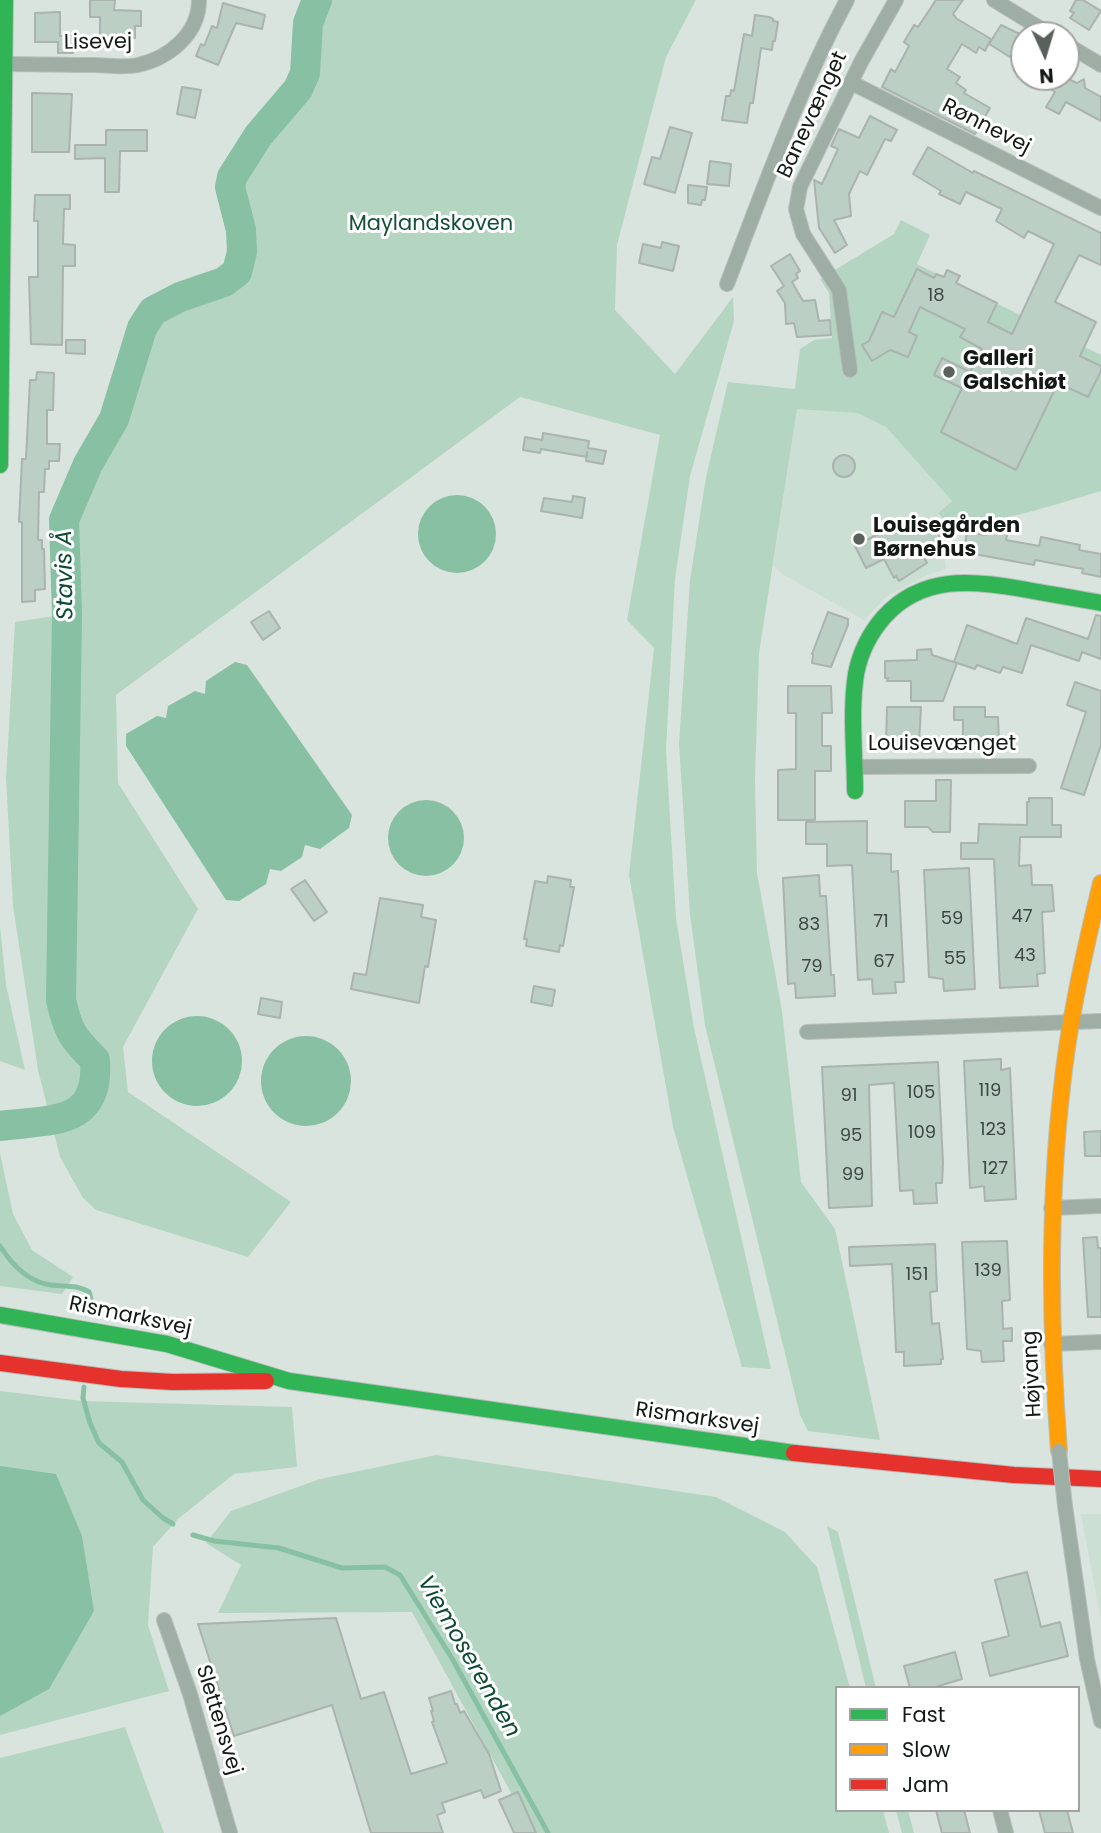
<!DOCTYPE html>
<html>
<head>
<meta charset="utf-8">
<style>
  body { margin:0 }
  #map { position:relative; width:1101px; height:1833px; overflow:hidden; background:#dae4de; font-family:Poppins,sans-serif }
  canvas { display:block }
  .legend { position:absolute; left:835px; top:1686px; width:245px; height:126px; box-sizing:border-box; background:#fff; border:2px solid #a1a3a2; margin:0; padding:9px 12px; list-style:none; font-size:21px; color:#131a16 }
  .legend li { display:flex; align-items:center; gap:14px; height:35px }
  .legend b { width:35px; border:2px solid #a1a3a2 }
  .north { position:absolute; left:1010px; top:21px; width:70px; height:70px; box-sizing:border-box; background:#fff; border:2px solid #a1a3a2; border-radius:50%; rotate:176deg; font-size:19px; font-weight:700; line-height:28px; text-align:center; color:#131a16 }
  .north::after { content:''; display:block; margin:auto; width:24px; height:32px; background:#59615c; clip-path:polygon(50% 0,100% 100%,50% 72%,0 100%) }
</style>
</head>
<body>
<div id="map">
<canvas width="1101" height="1833"></canvas>
<ul class="legend">
<li><b style="height:9px;background:#30b455"></b>Fast</li>
<li><b style="height:9px;background:#ff9f0a"></b>Slow</li>
<li><b style="height:9px;background:#e5322d"></b>Jam</li>
</ul>
<div class="north">N</div>
</div>
<script>
const ctx = document.querySelector('canvas').getContext('2d');
ctx.lineJoin = 'round';
function paint(path, color) { ctx.fillStyle = color; ctx.fill(path, 'evenodd'); }
function trace(path, color, width, dash) { ctx.strokeStyle = color; ctx.lineWidth = width; ctx.lineCap = dash ? 'butt' : 'round'; ctx.setLineDash(dash || []); ctx.stroke(path); }
function label(font, color, halo, rows, align = 'center') {
  ctx.font = font + ' Poppins,sans-serif'; ctx.lineWidth = 6; ctx.setLineDash([]); ctx.textBaseline = 'middle'; ctx.strokeStyle = halo; ctx.fillStyle = color; for (const [text, x, y, turn = 0] of rows) {
    ctx.save(); ctx.translate(x, y); ctx.rotate((+turn || 0) * Math.PI / 180); ctx.textAlign = isNaN(turn) ? turn : align; if (halo) ctx.strokeText(text, 0, 0); ctx.fillText(text, 0, 0); ctx.restore();
  }
}
const built = new Path2D(`
  M797,408L857,413L886,427L952,501L938,513L946,569L927,575L887,596L864,620L784,575L773,566Z
  M1081,1514H1101V1620Z`);
const green = new Path2D(`
  M317,0H696L666,57L617,245L615,310L675,374L733,297L734,321L690,476L675,579L666,750L676,918L694,1028L771,1369L742,1367L673,1127L629,875L654,648L627,620L660,435L520,397L116,695L118,783L198,909L123,1047L128,1092L291,1202L248,1257L96,1210L83,1198L60,1157L38,1070L13,906L6,778L15,622L67,614L64,520L88,464L114,419L142,328L153,311L180,297L224,282L237,272L242,252L241,230L230,187L232,177L258,136L298,89L305,73L308,23Z
  M901,220L930,235L917,264L1101,355V491C1051,506 1000,523 948,525L938,513L952,501L886,427L857,413L797,409L759,653L755,780L757,873L782,1011L801,1182L835,1229L880,1440L808,1431L800,1415L705,1025L690,915L679,744L690,580L706,477L728,382L795,389L800,349L814,340L832,338L829,293L820,279L894,234Z
  M0,926L6,985L25,1070L0,1061Z
  M0,1153L13,1214L32,1250L73,1277L62,1294L0,1286Z
  M0,1391L83,1401L292,1407L297,1467L234,1474L178,1519L153,1547L148,1625L169,1691L0,1735Z
  M436,1455L716,1497L785,1532L817,1567L850,1688H837V1810H883L889,1833H533L412,1612L218,1613L241,1565L206,1543L231,1511L320,1479Z
  M827,1526L838,1532L876,1688H866Z
  M125,1727L164,1833H0V1758Z
  M896,1810H908L914,1833H902Z`);
const water = new Path2D(`
  M418 534a39 39 0 1 1 78 0a39 39 0 1 1-78 0Z
  M235,662L247,665L352,815L349,828L320,849L305,845L302,857L281,871L270,869L266,884L239,901L226,900L126,746V734L157,716L166,718L168,706L195,691L205,694L206,681Z
  M388 838a38 38 0 1 1 76 0a38 38 0 1 1-76 0Z
  M152 1061a45 45 0 1 1 90 0a45 45 0 1 1-90 0Z
  M261 1081a45 45 0 1 1 90 0a45 45 0 1 1-90 0Z
  M0,1466L56,1474L82,1536L94,1611L49,1689L0,1716Z`);
const stream = new Path2D(`
  M0,1246C12,1265 28,1282 51,1285C66,1287 75,1284 89,1292L93,1306
  M84,1387L83,1398L90,1423L99,1443L122,1462L143,1500L163,1518L173,1524
  M193,1535L214,1541L279,1548L342,1568L385,1567L400,1575L453,1660L548,1833`);
const river = new Path2D(`
  M0,1126C50,1119 100,1127 95,1060C73,1038 68,1032 61,1000L67,615L64,520L88,464L114,419L142,328L153,311L180,297L224,282L237,272L242,252L241,230L230,187L232,177L258,136L298,89L305,73L308,23L317,0`);
const building = new Path2D(`
  M90,0H115L114,10L141,11V26H135V38H100V17H90Z
  M936,0H963L953,14L957,19L991,39L985,51L979,47L976,53L962,44L947,69L960,77L956,83L966,90L964,93L990,108L975,134L882,87L891,69L895,72L909,46L904,42L914,25L918,27Z
  M1076,0H1083L1101,11L1089,30L1070,18L1074,13L1070,11Z
  M223,3L265,15L262,29L236,23L218,65L196,56L201,44L204,46L212,26L217,28Z
  M60,12V36H73V53H58V42H35V13Z
  M755,15L769,17L773,19V21L778,22L775,41H773L772,50L761,48L753,103H750L747,123L722,120L726,96H730L731,90L734,91L744,34L752,36Z
  M1001,25L1022,35L1010,57L989,44Z
  M1033,77H1064L1077,83L1084,79L1085,88L1101,97V121L1066,102L1059,114L1046,107L1055,92Z
  M182,87L201,90L195,118L177,114Z
  M32,93L72,94L69,152H32Z
  M870,116L897,130L891,141L885,139L867,175L860,171L849,194L851,216L834,220L847,245L835,253L819,228L814,180L822,184L838,149L831,146L839,129L859,138Z
  M670,127L692,133L675,193L644,184L652,157L660,159Z
  M106,130H147V151H120L119,192H105V158L75,159V145H106Z
  M928,147L973,173L974,171L1101,233V265L1079,255L1055,302L1096,322L1080,356L1101,366V371L1088,397L1058,383L1016,470L941,432L962,388L934,375L942,358L970,372L982,349L960,337L965,329L920,307L909,332L917,336L908,357L890,350L872,361L862,345L869,341L882,312L894,317L917,269L934,278L936,274L944,277L947,270L960,276L956,283L997,303L988,322L1012,334L1054,244L1028,231L1024,238L996,221L1002,209L966,192L960,204L939,194L941,191L913,174Z
  M710,161L731,164L729,186L707,184Z
  M688,185L707,187L705,200H702L701,205L688,203Z
  M35,195H70V209H64L63,244L75,245V266H63L62,345L31,344L29,277H38V221H34Z
  M662,242L679,246L673,271L639,263L643,244L661,248Z
  M790,254L800,271L796,274L798,278L792,282L803,301L815,300L819,321L830,320L831,335L797,337L794,323L786,324L785,303L777,291L784,286L771,266Z
  M66,340H85V354L66,353Z
  M37,372L54,373L53,410H47V444H60L59,461H49V469H45L44,492H39L38,540H42V549H44L45,589L35,590V601L22,602V522H19L22,459H26L30,380H36Z
  M543,433L589,441L588,448L606,451L603,464L586,461L587,452V457L541,449L540,453L523,450L525,437L542,440Z
  M833 466a11 11 0 1 1 22 0a11 11 0 1 1-22 0Z
  M573,496L585,498L582,518L541,511L544,498L572,502Z
  M911,517L919,532L938,529L940,542L918,545L927,563L899,581L896,576L894,578L884,559L866,568L855,546Z
  M987,527L1008,531L1006,540L1039,546L1041,537L1080,545L1079,550L1101,554V577L1082,573L1083,569L1035,560L1034,565L963,552L967,533L986,535Z
  M269,611L280,628L263,640L251,622Z
  M828,612L848,619V625L831,667L812,663L813,655L812,654Z
  M1096,615L1101,616V659L1082,652L1079,661L1031,645L1022,673L1003,667L1000,673L977,665L975,669L954,662L967,625L1017,644L1026,618L1088,639Z
  M931,649L932,655L957,663L943,701H911V681H887L888,678H885V661L917,660V650Z
  M1075,682L1101,691V745L1084,795L1061,788L1086,712L1067,705Z
  M788,686H831L832,713H822V746H831V771H815V820H778V770L796,769V713H788Z
  M887,707H921L919,744H886Z
  M954,707H985V717H998L999,743H963V720H954Z
  M936,780H951L950,832H933L928,827H905V801H936Z
  M1029,798H1052V825H1061V837H1020L1019,866L1031,865L1032,885H1052L1054,911L1042,912L1045,973L1037,974L1038,986L1000,988L994,859H961V843H978L979,824L1027,825V802H1029Z
  M867,821V853L891,854V872L898,871L904,982H895L896,993L873,994L872,979L858,980L852,865L827,866V844H806V822Z
  M969,868L975,989L944,991L943,979L929,977L924,870Z
  M819,875L820,896H826L831,975H834L835,996L796,998L795,983L788,984L783,878Z
  M548,876L571,880L570,887H574L563,946L560,945L559,952L526,946L527,939H524L535,881L547,883Z
  M305,880L327,912L314,921L291,889Z
  M380,898L423,905L421,917L436,920L428,967L425,966L419,1003L351,989L354,973L366,975Z
  M534,986L555,990L552,1006L531,1002Z
  M261,998L282,1002L280,1018L258,1014Z
  M1001,1059V1070L1010,1068L1016,1199L985,1201L984,1186L970,1188L964,1061Z
  M938,1062L943,1163L942,1183H936L937,1203L914,1204L913,1190L900,1191L894,1083L869,1085L872,1206L829,1208L822,1067Z
  M1101,1131V1156H1085L1084,1132Z
  M1097,1237L1098,1248H1101V1317H1088L1083,1238Z
  M1007,1241L1010,1300L1002,1301L1003,1329L1012,1328V1341H1003L1004,1361L982,1362L981,1351L967,1349L962,1242Z
  M935,1244L937,1291L930,1292L932,1324L939,1323L943,1359H941V1364L904,1366V1352H896L892,1264L850,1266L849,1247Z
  M1027,1572L1041,1627L1060,1622L1068,1656L990,1676L982,1643L1009,1636L995,1580Z
  M336,1618L361,1699L384,1692L411,1774L447,1763L432,1722L434,1721L431,1711H433L429,1698L451,1691L455,1704H457L460,1713L464,1711L489,1754L501,1791L484,1798L481,1790L442,1803L445,1812L437,1815L443,1833H371L332,1705L234,1736L198,1624Z
  M955,1652L962,1679L932,1688H910L904,1666Z
  M518,1792L536,1833H514L499,1800Z
  M936,1810H964L970,1833H942Z
  M1039,1810H1067L1073,1833H1045Z`);
const street = new Path2D(`
  M994,0L1051,35
  M1066,44L1101,65
  M4,64C34,64 65,65 95,65C109,65 125,68 138,65C169,58 199,34 199,0
  M852,83L1101,208
  M727,284C764,188 798,91 847,0
  M850,370L839,290L803,234L796,209L800,187L861,62L896,0
  M855,767L1029,766
  M807,1032L1101,1021
  M1051,1208L1101,1206
  M1051,1344L1101,1342
  M1065,1506L1087,1659L1101,1721
  M164,1620L190,1694L230,1833
  M1000,1810L1006,1833`);
const fast = new Path2D(`
  M0,465L5,0
  M855,791C855,753 850,712 856,674C860,653 870,633 884,617C922,575 972,580 1022,589C1049,594 1075,598 1101,603
  M0,1315L167,1344L289,1381L794,1453`);
const slow = new Path2D(`
  M1059,1451C1050,1332 1048,1215 1061,1096C1068,1024 1084,953 1101,883`);
const jam = new Path2D(`
  M0,1363L121,1379L173,1382L266,1381
  M794,1453L1014,1475L1101,1479`);
const streetBridge = new Path2D(`
  M1059,1451L1065,1506`);
const markers = [
  [949,372,7,"#59615c"],
  [859,539,7,"#59615c"]
];
const numberNames = [
  ["18",936,296],
  ["47",1022,917],
  ["59",952,919],
  ["71",881,922],
  ["83",809,925],
  ["43",1025,956],
  ["55",955,959],
  ["67",884,962],
  ["79",812,967],
  ["119",990,1091],
  ["105",921,1093],
  ["91",849,1096],
  ["123",993,1130],
  ["109",922,1133],
  ["95",851,1136],
  ["127",995,1169],
  ["99",853,1175],
  ["139",988,1271],
  ["151",917,1275]
];
const streetNames = [
  ["Lisevej",98,43,-1],
  ["Banevænget",813,115,-65],
  ["Rønnevej",986,127,27],
  ["Louisevænget",942,745],
  ["Rismarksvej",130,1317,12],
  ["Højvang",1033,1374,-93],
  ["Rismarksvej",697,1419,8],
  ["Slettensvej",218,1720,73]
];
const parkNames = [
  ["Maylandskoven",431,225]
];
const poiNames = [
  ["Galleri",963,360],
  ["Galschiøt",963,384],
  ["Louisegården",873,527],
  ["Børnehus",873,551]
];
const waterNames = [
  ["Stavis Å",66,575,-91],
  ["Viemoserenden",468,1657,60]
];
paint(built, '#cbdfd3');
paint(green, '#b5d5c3');
paint(water, '#87c0a3');
trace(stream, '#87c0a3', 5);
trace(river, '#87c0a3', 30);
paint(building, '#bbcfc4');
trace(building, '#abb3ae', 2);
trace(street, '#b7bfba', 16);
trace(fast, '#b7bfba', 18);
trace(slow, '#b7bfba', 18);
trace(jam, '#b7bfba', 18);
trace(street, '#9eaea5', 14);
trace(fast, '#30b455', 16);
trace(slow, '#ff9f0a', 16);
trace(jam, '#e5322d', 16);
trace(streetBridge, '#b7bfba', 16, []);
trace(streetBridge, '#9eaea5', 14);
for (const [x, y, r, color] of markers) { const dot = new Path2D(); dot.arc(x, y, r, 0, 2 * Math.PI); ctx.fillStyle = color; ctx.fill(dot); trace(dot, '#fff', 2.5); }
label('18px', '#3d4742', null, numberNames);
label('21px', '#131a16', '#fff', streetNames);
label('21px', '#145137', '#fff', parkNames);
label('bold 21px', '#131a16', '#fff', poiNames, 'left');
label('italic 23px', '#0c4b31', '#fff', waterNames);
</script>
</body>
</html>
